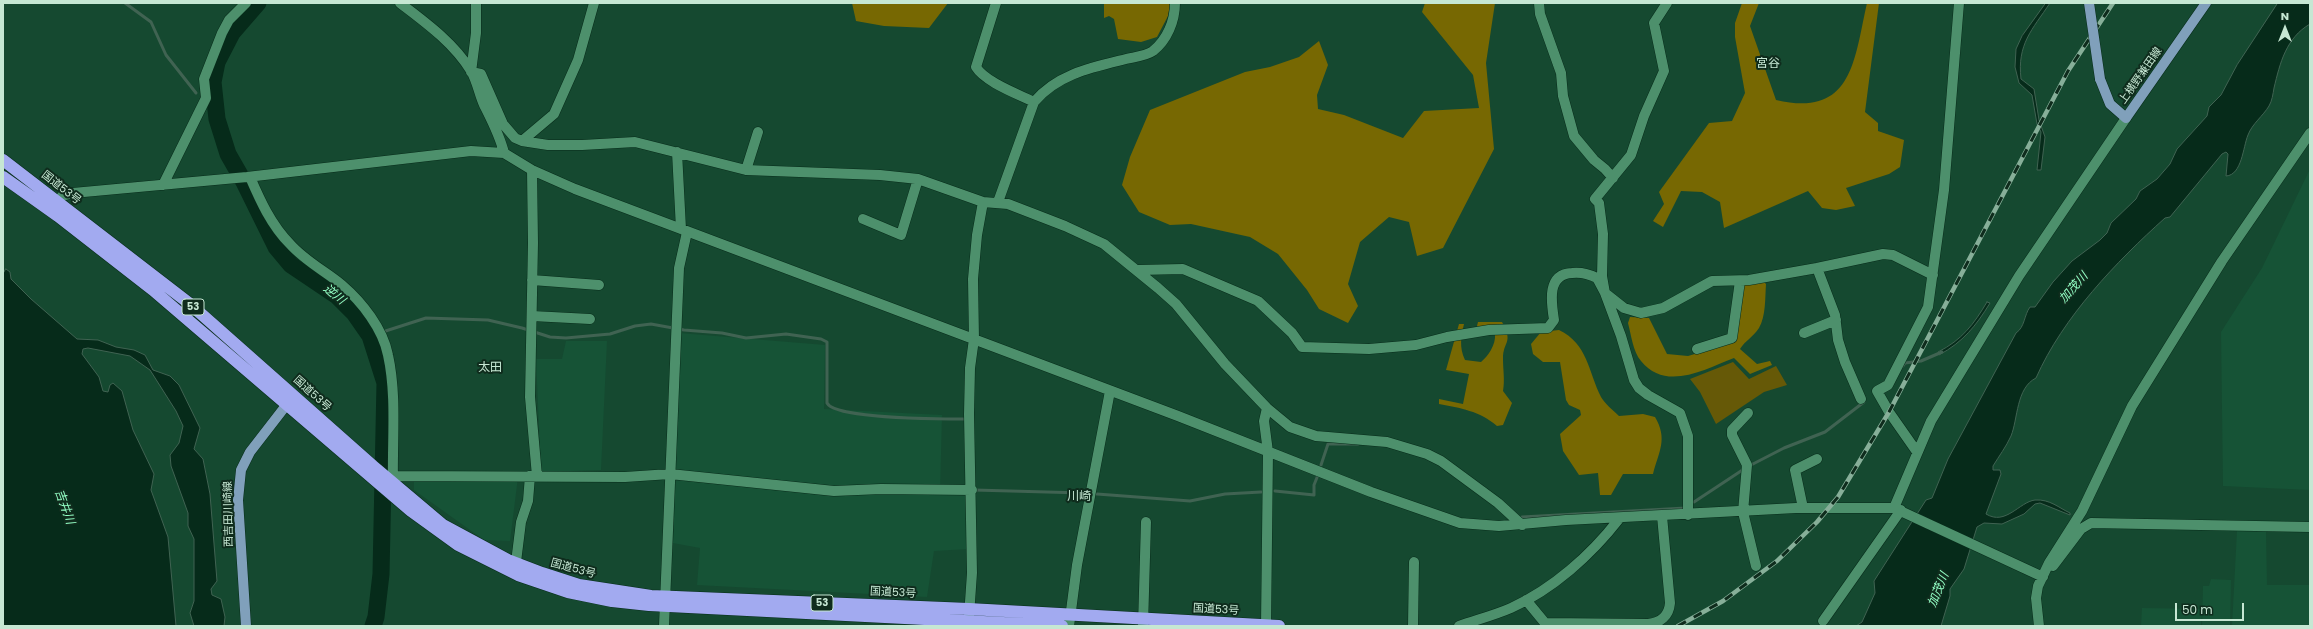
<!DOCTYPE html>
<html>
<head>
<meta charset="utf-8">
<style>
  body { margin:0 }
  #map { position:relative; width:2313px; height:629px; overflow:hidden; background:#154930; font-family:Poppins,sans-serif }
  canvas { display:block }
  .frame { position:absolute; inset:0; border:4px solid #c6e7d3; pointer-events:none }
  .north { position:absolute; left:2265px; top:8px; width:40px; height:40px; -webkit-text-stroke:3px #0f2c1d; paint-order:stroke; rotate:0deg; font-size:11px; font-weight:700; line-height:16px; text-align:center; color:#c6e7d3 }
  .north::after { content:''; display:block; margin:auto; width:14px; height:18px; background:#c6e7d3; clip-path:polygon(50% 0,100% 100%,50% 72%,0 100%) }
  .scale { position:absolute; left:2175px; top:603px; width:69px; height:18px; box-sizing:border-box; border:2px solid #c6e7d3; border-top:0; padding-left:5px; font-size:12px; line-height:14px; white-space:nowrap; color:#c6e7d3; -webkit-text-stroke:3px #0f2c1d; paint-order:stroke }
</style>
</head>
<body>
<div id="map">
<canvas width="2313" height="629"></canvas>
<div class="frame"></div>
<div class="north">N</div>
<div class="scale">50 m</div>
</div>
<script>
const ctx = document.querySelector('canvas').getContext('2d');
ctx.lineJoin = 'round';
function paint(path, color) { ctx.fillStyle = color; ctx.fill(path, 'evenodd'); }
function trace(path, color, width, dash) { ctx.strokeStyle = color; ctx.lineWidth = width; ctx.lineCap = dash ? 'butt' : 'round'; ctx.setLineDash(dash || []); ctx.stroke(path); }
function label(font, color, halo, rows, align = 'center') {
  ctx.font = font + ' Poppins,"Noto Sans JP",sans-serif'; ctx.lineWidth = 4; ctx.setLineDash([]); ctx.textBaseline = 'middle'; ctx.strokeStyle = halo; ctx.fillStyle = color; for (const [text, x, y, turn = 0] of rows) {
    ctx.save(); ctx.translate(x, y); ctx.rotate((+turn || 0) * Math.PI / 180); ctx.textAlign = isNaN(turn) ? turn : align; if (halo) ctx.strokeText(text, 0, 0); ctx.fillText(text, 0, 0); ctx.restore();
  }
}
const built = new Path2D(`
  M2310,169V490L2223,486L2221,332L2262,268Z
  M679,333L825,345L824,409L942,415L940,493L969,494V549L934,551L927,597L697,585L700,548L673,543Z
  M566,341H607L601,470L541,472L536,359H562Z
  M518,477L510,541L484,540L414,490V478Z
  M2237,531H2266L2267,585H2309L2310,626H2232Z
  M2211,579L2231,580L2230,626H2202L2203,586H2209Z
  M2142,608L2202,609L2201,626H2141Z`);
const green = new Path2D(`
  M1733,362L1749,379L1776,366L1787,385L1764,392L1716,424L1700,392L1690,379Z`);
const forest = new Path2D(`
  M852,3H948L929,28L884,26L856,21Z
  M1104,3H1169L1170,5L1168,16L1157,37L1141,42L1118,39L1114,19L1109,16L1104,18Z
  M1425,3H1495L1486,63L1494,149L1443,248L1417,256L1409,222L1389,217L1360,242L1348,284L1358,306L1348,323L1319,309L1307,290L1278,254L1250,237L1191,224L1170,225L1139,212L1122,185L1130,157L1150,110L1245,72L1270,67L1299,57L1319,41L1328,65L1317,95L1318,109L1344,115L1403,138L1424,111L1479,108L1473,75L1422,12Z
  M1742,3H1759L1750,26L1776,100C1853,118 1854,60 1867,3H1879L1865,112L1878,123V131L1904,140L1900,167L1889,174L1846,188L1855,206L1836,210L1822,208L1808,191L1724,228L1720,202L1702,192L1681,191L1663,227L1653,221L1664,204L1659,192L1709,123L1732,121L1745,93L1735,37V23Z
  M1763,281L1766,284C1765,298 1766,316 1759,328C1753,337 1745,341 1740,349L1757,364L1770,361L1772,365L1750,374L1734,358C1705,369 1666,392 1641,361C1633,352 1631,334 1628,323L1630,317L1649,318L1667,354L1688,356L1735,342L1740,296L1743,284Z
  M1478,322H1502C1514,344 1503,340 1503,359C1503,370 1505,380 1503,391L1512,403L1503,425L1497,426C1480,411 1460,408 1439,404V399L1463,404L1469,374L1446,370L1459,324H1464C1461,337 1459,347 1465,360L1481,362C1488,356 1496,345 1495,334L1482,335L1477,326Z
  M1559,330C1588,344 1588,371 1601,397C1605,404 1613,410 1619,416L1643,414L1655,417C1668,439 1659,451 1653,474H1623L1611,495H1600L1598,473L1579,475L1563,451L1560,434L1581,415L1580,410L1569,405L1566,400L1560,362H1543L1533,354L1531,344L1541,332Z`);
const water = new Path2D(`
  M2046,3H2050C2032,30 2017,44 2021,79L2034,89L2039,120L2045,137L2041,170H2037L2041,132L2037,124L2032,95L2019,83L2015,67L2016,49L2022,36Z
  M2278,3H2310V24C2286,38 2280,63 2274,88C2273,94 2272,101 2269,106C2263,116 2252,124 2248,135C2243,147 2242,175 2226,176L2228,154L2226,152L2222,154L2170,217L2165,218C2116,262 2063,317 2036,378C2016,388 2018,419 2011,436C2006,447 1999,456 1993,466V470H2000L2001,474L1986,514C2006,526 2019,502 2035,500C2050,499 2059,508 2070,513V515L2040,503L2035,504L2024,514L2002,524L1984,523L1977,527L1964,569L1950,589V596L1941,626H1856L1862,622L1875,593L1874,581L1926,500L1932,498L1948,459L2016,333C2025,327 2024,315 2030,307H2035L2053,282L2072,261L2100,240L2107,233L2111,223L2136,199L2140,191L2157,179L2170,164L2177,149L2207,116L2209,107L2221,95L2237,65Z
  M6,269L10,272L11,279L31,299L77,339L98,340L116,347L134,350L145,355L153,370L170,376L179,385L200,428L194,449L203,459L210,494L217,581L211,589L212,595L221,599L225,617L224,626H194L190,613L194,601V539L188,526V513L171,466L170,455L179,443L183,426L176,411L150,370L130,356L88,348L83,349L82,354L99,377L103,391L108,392L110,385L113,383L122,391L133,430L154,474L151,490L168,537L176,626H3V274Z
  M1987,302L1990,303C1976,326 1963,342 1939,355L1938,352C1962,340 1974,324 1987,302Z`);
const stream = new Path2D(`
  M125,3L151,22L166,55L196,93
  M208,106L217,119
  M370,336L426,318L488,320L522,328L550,337L566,338L610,334L635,326L651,324L684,330L722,333L746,338L786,334L821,339L827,342V403C835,419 945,419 966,419
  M1903,366L1905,363L1921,361L1942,352
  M1321,465L1328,444H1358
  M1751,465L1784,448L1825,432L1864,402
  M974,490L1083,493
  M1275,491L1314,495V485L1318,475
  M1097,494L1190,501L1225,494L1261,492
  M1694,502L1744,469
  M1522,517L1686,508`);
const river = new Path2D(`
  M258,3L232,33L217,62L213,82L217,119L228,154L244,182L276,247L291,265L337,296L354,313L370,336L385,383L381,574L376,617L373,626`);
const minor = new Path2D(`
  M400,3C425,22 454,43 471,71C477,81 479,94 484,105C492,121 500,136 504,153
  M996,3L976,67C985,82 1018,94 1034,102
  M1539,3L1540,14L1561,73L1563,96L1574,136L1594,160L1605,169L1613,178
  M1667,3L1654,23L1664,71L1644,116L1631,155L1595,199L1599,203L1603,234L1602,276L1605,293L1621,336L1634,380L1639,388L1648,395L1680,413L1688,436V515
  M471,72L481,74L503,124L515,138L522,141L548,145H582L635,142L746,170L880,175L918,179L983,202L1008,204L1065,226L1104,244L1158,288L1176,304L1225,364L1267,408L1290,427L1316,436L1387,442L1427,454L1441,461L1498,503L1522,525
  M471,72L476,33V3
  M522,141L554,114L578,60L594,3
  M677,152L681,229
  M532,170L533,243L530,397L537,476
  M746,170L758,132
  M250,177C260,200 271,225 290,244C305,261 325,271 342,285C362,302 383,329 388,355C397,396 392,441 393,482
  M163,185L206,98L204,79L222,33L229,20L246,3
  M998,202L1034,102C1057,74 1093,67 1126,59C1134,57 1146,56 1153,51C1167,40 1175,21 1175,3
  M52,207L62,196L73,193L247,177L471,151L504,153L532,170L575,189L1178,416L1371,492L1460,523L1499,526L1566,520L1796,508H1894L1931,421L2019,276L2126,118
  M863,219L901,235L918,179
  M1817,268L1883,254L1893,255L1933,275
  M1138,270L1183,269L1258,301L1292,333L1302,347L1369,349L1416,345L1447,337L1489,330L1548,328L1554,320C1551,301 1547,274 1572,273C1581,272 1589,274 1597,278L1605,293L1624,308L1641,313L1663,308L1712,281L1749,280L1817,268L1835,315L1838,340L1845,362L1861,399
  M532,280L599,285
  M532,316L590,319
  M1804,333L1836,320
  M1697,349L1732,338L1740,281
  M1748,413L1732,430V435L1747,465L1743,512L1756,566
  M1917,452L1889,412L1877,391L1888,385L1928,307L1944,190L1959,3
  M393,476L625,477L670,474L834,491L881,489L972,490
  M1803,508L1795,470L1817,459
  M1894,508L2043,577
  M2053,566L2081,529L2091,523L2310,527
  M515,570L521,522L528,501L530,476
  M1526,600L1545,623L1648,624C1660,623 1669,616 1670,603L1662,516
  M969,616L972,573L969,414L970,368L974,339L973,279L977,235L983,202
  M1823,621L1901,510
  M664,626L679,268L687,232
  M1069,626L1077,565L1110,391
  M1143,626L1146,522
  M1266,626L1268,452L1264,421L1267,408
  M1413,626L1414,562
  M1459,626C1476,620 1495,615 1511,608C1553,589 1591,555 1619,519
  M2039,626L2036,598L2038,586L2049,563L2082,511L2132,406L2222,261L2310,133`);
const major = new Path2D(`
  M2100,79L2110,104L2126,118L2206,3
  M246,626L238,500L241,470L250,452L291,399`);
const highway = new Path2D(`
  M3,160L190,304L373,466L443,525L508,560L542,573L579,585L651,596L969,609L1279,626
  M3,177L58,216L153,290L411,511L458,545L518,575L568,592L612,601L649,605L1062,626`);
const rail = new Path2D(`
  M1678,626L1723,601L1777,561L1817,522L1838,497L1889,412L2068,71L2113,3`);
const majorBridge = new Path2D(`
  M2089,3L2100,79`);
const shields = [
  [193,307,22],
  [822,603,22]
];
const shieldNames = [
  ["53",193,307],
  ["53",822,603]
];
const streetNames = [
  ["上横野兼田線",2141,76,-55],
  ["国道53号",61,188,38],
  ["国道53号",312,394,42],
  ["西吉田川崎線",229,514,-91],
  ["国道53号",573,569,15],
  ["国道53号",893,593,3],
  ["国道53号",1216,610,3]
];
const neighbourhoodNames = [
  ["宮谷",1768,64],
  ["太田",490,368],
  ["川崎",1079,497]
];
const waterNames = [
  ["加茂川",2074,288,-48],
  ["逆川",334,295,39],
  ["吉井川",64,507,70],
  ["加茂川",1939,590,-68]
];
paint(built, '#165336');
paint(green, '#665907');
paint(forest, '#776802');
paint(water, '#062b1a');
trace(water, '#406352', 1);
trace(stream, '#406352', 3);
trace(river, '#062b1a', 17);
trace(minor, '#082d1b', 11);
trace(major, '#082d1b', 11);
trace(highway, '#082d1b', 13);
trace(minor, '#4d906c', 10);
trace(major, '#80a0bb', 10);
trace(highway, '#a2aaf0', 12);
trace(rail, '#87af99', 4.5);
trace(rail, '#0f2c1d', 3, [9]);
trace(majorBridge, '#082d1b', 11, []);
trace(majorBridge, '#80a0bb', 10);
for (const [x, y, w] of shields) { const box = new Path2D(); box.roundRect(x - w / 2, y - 8, w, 16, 3); ctx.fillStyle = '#0f2c1d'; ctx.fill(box); trace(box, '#c6e7d3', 1); }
label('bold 10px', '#c6e7d3', null, shieldNames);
label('11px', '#c6e7d3', '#0f2c1d', streetNames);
label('12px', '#c6e7d3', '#0f2c1d', neighbourhoodNames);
label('italic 12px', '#93ffc5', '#0f2c1d', waterNames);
</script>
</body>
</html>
